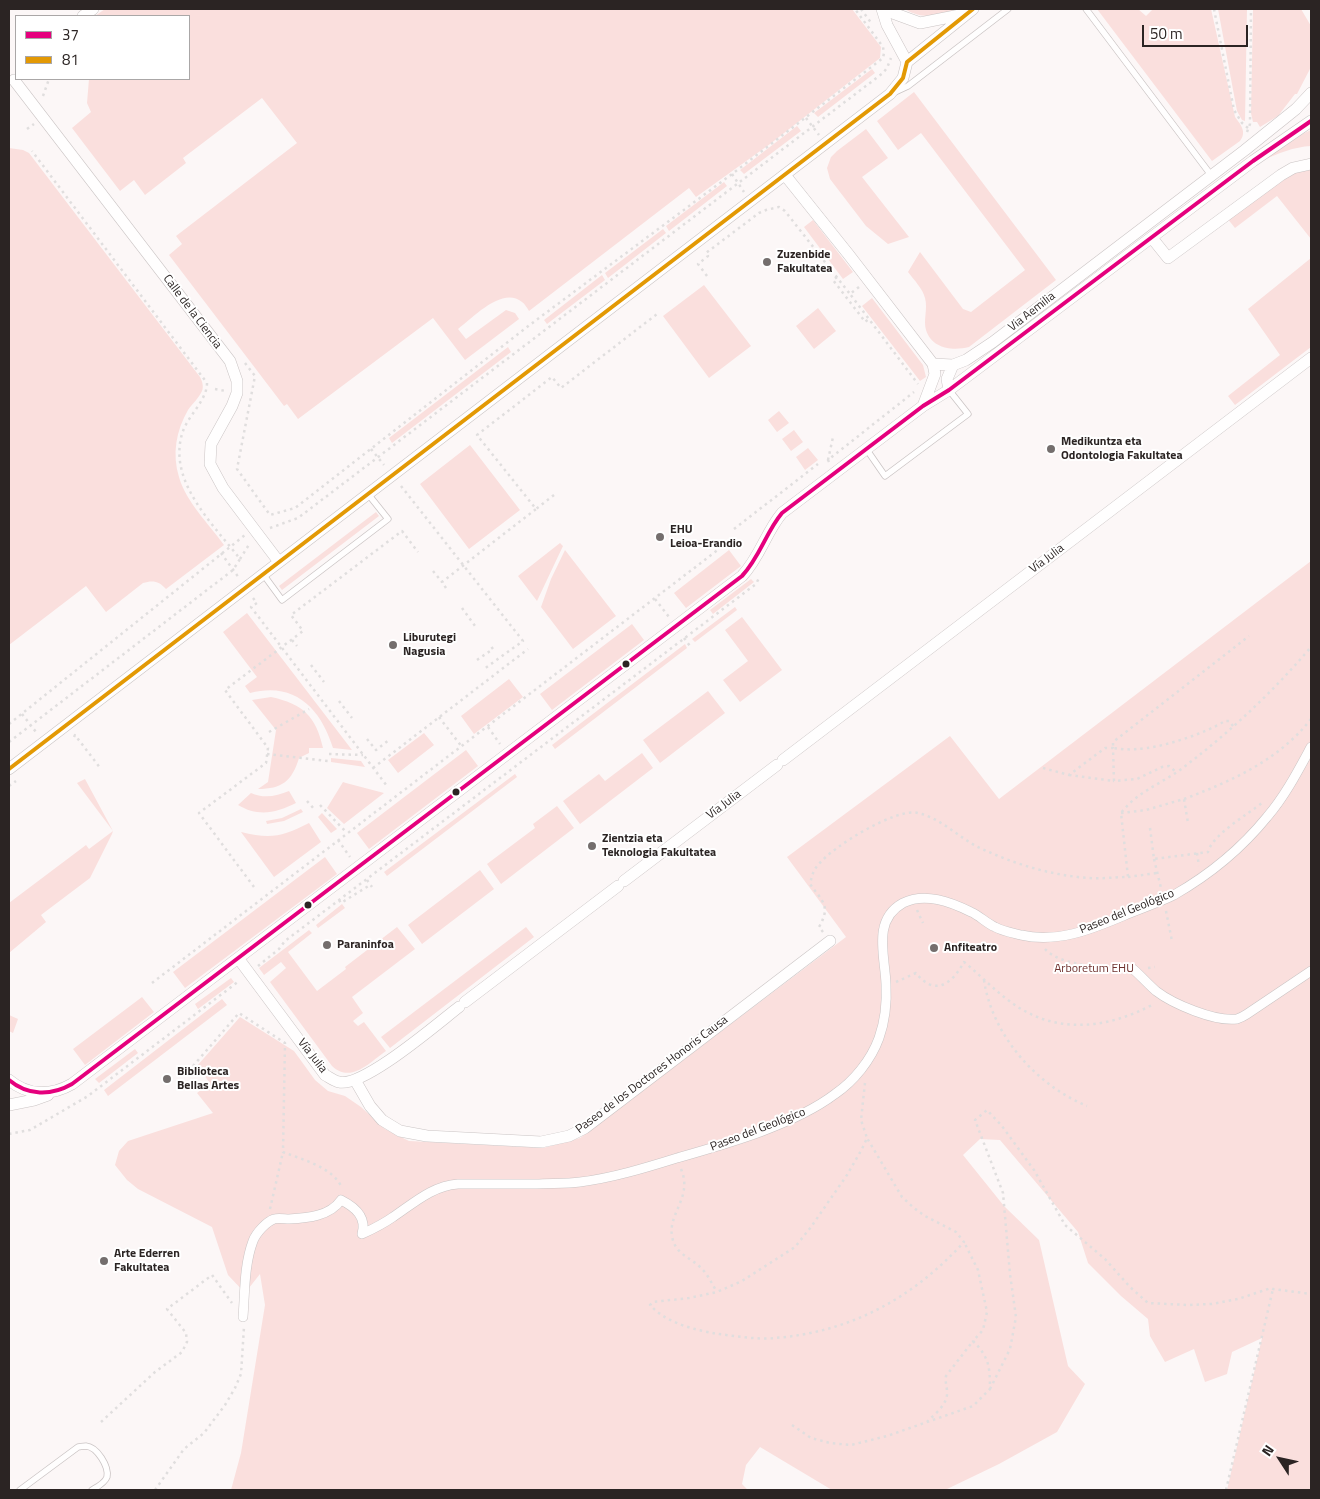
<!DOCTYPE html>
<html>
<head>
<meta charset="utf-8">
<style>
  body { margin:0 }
  #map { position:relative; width:1320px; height:1499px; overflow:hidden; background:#fcf7f7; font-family:"Titillium Web",sans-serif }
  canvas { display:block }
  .frame { position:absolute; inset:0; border:10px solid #2b2423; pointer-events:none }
  .legend { position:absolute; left:15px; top:15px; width:175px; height:65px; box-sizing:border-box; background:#fff; border:1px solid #aaa7a7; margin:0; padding:6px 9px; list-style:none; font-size:15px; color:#2b2423 }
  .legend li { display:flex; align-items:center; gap:10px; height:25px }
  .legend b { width:25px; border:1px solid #aaa7a7 }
  .north { position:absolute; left:1255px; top:1434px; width:50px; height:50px; -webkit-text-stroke:4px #fff; paint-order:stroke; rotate:305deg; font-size:14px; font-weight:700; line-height:20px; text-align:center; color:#2b2423 }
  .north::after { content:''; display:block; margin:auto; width:18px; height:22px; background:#2b2423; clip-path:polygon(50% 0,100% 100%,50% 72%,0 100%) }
  .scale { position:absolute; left:1142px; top:25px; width:106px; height:22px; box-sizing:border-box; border:2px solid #2b2423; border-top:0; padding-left:6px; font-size:15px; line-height:18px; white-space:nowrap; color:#2b2423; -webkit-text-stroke:4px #fff; paint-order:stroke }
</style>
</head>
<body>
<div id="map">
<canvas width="1320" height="1499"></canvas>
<div class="frame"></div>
<ul class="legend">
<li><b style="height:6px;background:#e5007d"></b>37</li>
<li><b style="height:6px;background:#e39904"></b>81</li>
</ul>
<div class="north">N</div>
<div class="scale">50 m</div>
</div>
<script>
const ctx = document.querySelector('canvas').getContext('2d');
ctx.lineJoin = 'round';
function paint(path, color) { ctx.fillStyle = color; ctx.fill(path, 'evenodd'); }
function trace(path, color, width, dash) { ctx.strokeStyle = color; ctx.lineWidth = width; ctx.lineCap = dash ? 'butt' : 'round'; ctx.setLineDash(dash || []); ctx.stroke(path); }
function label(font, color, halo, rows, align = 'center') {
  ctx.font = font + ' "Titillium Web",sans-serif'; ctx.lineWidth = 4; ctx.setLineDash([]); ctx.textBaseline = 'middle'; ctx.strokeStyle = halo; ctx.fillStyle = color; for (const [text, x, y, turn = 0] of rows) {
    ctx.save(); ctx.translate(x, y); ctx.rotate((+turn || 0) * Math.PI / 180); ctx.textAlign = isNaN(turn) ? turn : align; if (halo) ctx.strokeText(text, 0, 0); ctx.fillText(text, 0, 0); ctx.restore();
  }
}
const green = new Path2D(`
  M105,9H852L881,47L880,58L770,144L696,197L689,188L529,311C527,308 525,304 522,302C502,286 473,318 458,329L466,339L506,310L515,313L519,319L465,360L433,318L298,419L287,404L284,406L169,255L182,244L176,236L297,143L262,98L183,158L186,163L145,195L134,180L120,191L72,128L91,112L87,103L89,79H189V16H95Z
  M905,9H958C940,16 922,20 905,9Z
  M1097,9H1138L1146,16L1153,9H1211L1235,117C1241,125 1247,132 1240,141L1212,161Z
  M1218,9H1247L1245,121L1242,120L1237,111Z
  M1253,9H1301L1311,26V67L1297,94H1295L1278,116L1260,127L1257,122H1253L1251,113Z
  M872,69L875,73L818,117L814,113Z
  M914,92L1056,280L969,347C953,351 932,349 926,330C923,320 928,309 925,298C923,289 914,280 908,272L920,252L963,309L971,312L1025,270L921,133L898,150L877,121Z
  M797,126L801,131L744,174L740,170Z
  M866,129L888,158L862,177L909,237L888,244L866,226L830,179L827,168L831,157L837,151Z
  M1311,130V146C1294,147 1278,153 1262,161L1296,137Z
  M9,148L23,150L29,153L200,377C202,381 204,386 202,391C199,398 192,404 188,410C176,431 172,454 179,477C186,502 209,524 224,545L166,589C159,581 153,580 143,583L106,612L86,586L9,645Z
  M1311,168V239L1277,196L1235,228L1227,218L1287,175Z
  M724,182L727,186L669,231L666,226Z
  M813,220L853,272L843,279L804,227Z
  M663,229L666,233L608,278L605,273Z
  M1311,258V347L1235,405L1228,396L1280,355L1248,309Z
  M602,275L605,280L547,324L544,320Z
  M704,285L751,346L709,378L663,316Z
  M872,298L923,365L926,377L920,381L862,306Z
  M818,308L836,331L814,349L796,326Z
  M508,347L511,352L392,443L389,438Z
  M779,411L789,423L777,432L768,420Z
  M794,430L803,442L791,451L782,439Z
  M470,445L520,510L469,549L420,484Z
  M808,448L818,460L805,470L796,457Z
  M376,512L379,516L282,590L279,586Z
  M560,543L563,546L537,601L518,576Z
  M565,550L616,616L573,649L541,607L551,579Z
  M729,550L741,566L686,608L674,593Z
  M1311,561V1490H1227L1262,1338L1232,1352L1227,1374L1205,1382L1194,1349L1165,1362L1150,1336L1148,1319L1121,1296L1088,1263L1078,1232L1000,1140L980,1139L963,1155L1004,1206L1039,1240L1068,1366L1085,1384L1057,1432L999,1464L945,1490H832L760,1447L746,1465L742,1484L748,1490H231L241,1453L265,1305L260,1274L245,1293L228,1275L212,1227L138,1189L127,1180L115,1165L119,1151L128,1141L213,1113L197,1093L210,1083L197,1066L240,1017L294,1051L315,1080L328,1091L345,1096L361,1107L385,1129L409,1141L543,1148L580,1138L846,937L787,857L950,736L999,799Z
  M751,579L754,582L713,614L710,610Z
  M735,607L737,610L695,642L692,639Z
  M247,613L352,750L333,748C321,709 295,681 250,693L245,686L257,677L223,632Z
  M742,617L782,670L740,702L723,680L748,661L725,630Z
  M632,624L644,640L552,710L540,694Z
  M685,644L687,648L555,749L552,745Z
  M509,679L523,697L474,734L461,716Z
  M708,691L725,713L660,763L643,740Z
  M271,697C303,704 316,716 323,748H309V753L299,758C292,781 282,789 258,789L268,782L276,730L252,700Z
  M424,733L434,745L398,773L388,760Z
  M466,750L478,766L369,849L357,833Z
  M642,753L653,768L580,824L563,801L599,774L605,781Z
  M331,758L361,761L365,767L331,762Z
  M515,774L517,777L387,876L384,872Z
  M85,779L113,831L112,834L90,878L41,915L46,922L9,953V903L86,845L89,849L113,831L77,783Z
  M343,782L346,783L384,793L344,824L327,808Z
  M289,791L296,803C276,813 258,817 238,805L251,793C264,799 277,796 289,791Z
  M557,806L574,828L501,884L487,864L535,828L533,824Z
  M301,809L303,812L284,821L267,824L266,821L282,818Z
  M322,813L337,829L331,833L318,817Z
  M309,823L321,842L274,877L241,832C270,839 282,837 309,823Z
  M325,857L337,874L185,988L173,972Z
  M480,870L494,889L422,944L408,925Z
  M342,904L345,908L318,928L316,925Z
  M397,927L415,949L352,997L363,1013L353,1021L358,1026L364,1022L386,1051C370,1062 351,1084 332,1066L270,982L286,968L281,962L264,975L259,968L309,930L312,933L288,952L317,991L346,969L345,967Z
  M526,927L534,937L390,1048L381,1037Z
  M231,978L234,982L198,1009L195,1004Z
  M142,997L154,1012L85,1065L73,1049Z
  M222,999L227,1005L108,1096L104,1090Z
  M9,1015L18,1019L13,1033L9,1031Z
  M135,1049L138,1053L99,1083L95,1079Z`);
const path = new Path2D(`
  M861,9L872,24
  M1214,9L1234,110L1242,123L1248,128
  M43,96L49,79
  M806,118L819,135
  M27,129L34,124
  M1247,132L1250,124L1251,9
  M732,174L744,192
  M707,276L698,264L708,256L706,253L759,213L766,210L779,207L785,211L850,294
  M837,277L833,280L863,319L865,322L869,319
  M859,287L850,294L918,384
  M245,363L255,376L237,469L270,515L295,508L531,324L732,174L883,58L884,53L883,47L855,9
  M215,389L226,391
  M371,449L384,465
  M828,460L833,437
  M829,462L828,460L914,392
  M401,486L523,641L484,669
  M554,495L536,509L477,435L552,377L561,388L657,314
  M270,528L298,518L883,73L887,68L891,58
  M734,529L818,464
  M221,553L239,578
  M240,559L250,543
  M433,571L442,582
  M253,598L257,603L251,607L387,786
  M655,599L669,617
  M462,608L475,626
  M684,638L690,646
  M292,640L297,646
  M477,660L493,649L490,645
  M311,665L324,682
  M339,701L352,718
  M22,714L36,732
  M439,717L462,747
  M9,724L245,535
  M1233,726L1229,721H1225C1204,734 1161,748 1137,749C1129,750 1121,749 1113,748V742L1249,636
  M488,727L500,744
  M269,732L309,709
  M74,737L75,735L101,769
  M367,739L376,750L389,740
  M9,742L233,570L240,559C213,524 168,482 182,434C187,416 207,401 207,383L32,151
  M267,754L328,761
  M329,754L363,755
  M373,768L528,649
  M1043,768L1069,775L1105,748H1113L1114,781L1137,779L1162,767L1169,766L1176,772
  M1069,775L1114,781
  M9,786L16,781
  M1184,799C1232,781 1279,760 1311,719
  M307,801L315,810
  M320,805L347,833
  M1121,813L1146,810L1184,799L1188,823
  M1150,828L1154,859L1208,852C1212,835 1248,814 1262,803
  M338,840L350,857
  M1197,853L1199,866
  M1154,859L1161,888
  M1128,877L1157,873
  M367,880L372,887
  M339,900L341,903L370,885
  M917,910L923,923
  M1166,911L1172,941
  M823,932L819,927C831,906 823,902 810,884C812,876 813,870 819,864C832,847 897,807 918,813C941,818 959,838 980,848C1014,864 1053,876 1090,878C1102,879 1115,877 1128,877L1121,813C1136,793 1160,784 1180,770C1228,734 1272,693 1311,647
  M1045,949C1061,966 1100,967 1123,968
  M258,966L279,949L285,941L756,584L760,576
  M1148,968L1155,967
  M984,980C992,1035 1036,1085 1087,1106
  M896,982L916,973C935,997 952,984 964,962C979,974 992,988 1008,1000C1053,1035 1105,1030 1154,1004
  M152,983L719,549
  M193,1066L239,1013L285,1043L283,1152C303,1160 333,1167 342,1188
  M865,1083L861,1120L867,1138L862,1149L847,1175L811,1227L795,1247L742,1281L717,1292L689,1298L653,1302L650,1305C666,1323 695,1330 718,1334C737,1336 757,1340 775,1338C851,1332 913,1298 964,1242L956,1232L925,1216L914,1208L902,1197L867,1138
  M9,1134L30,1130L88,1096L239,981
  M681,1169C693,1197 668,1213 672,1236C675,1255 691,1257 702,1269C708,1275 712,1284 717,1292
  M270,1209L283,1152
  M990,1389L1010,1349L1016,1317L1010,1274L1003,1193L975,1120L987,1110L1002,1126L1034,1170L1065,1225L1105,1259L1130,1287L1148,1303L1188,1305L1212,1304L1238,1299L1271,1288L1273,1289L1311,1294
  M101,1422L155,1372L182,1352L187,1342L186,1333L167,1309L212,1275L232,1303
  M927,1422C935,1414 948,1404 947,1392C947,1386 945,1383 946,1376L973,1341
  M792,1425L811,1438L830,1443L851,1445L887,1436L973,1406L990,1389C990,1367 989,1357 973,1341L983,1330L987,1312L978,1270L964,1242
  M155,1490L184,1449L204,1433L225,1405L235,1388L241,1374L244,1327
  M1226,1490L1273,1289`);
const service = new Path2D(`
  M1086,9L1211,175
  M895,92L908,86L1008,9
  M867,450L885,476L968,414L949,390
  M263,574L282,600L388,519L368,494
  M20,1490L78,1447C78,1447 85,1446 86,1446C97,1447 109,1466 107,1477C105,1483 97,1487 92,1490`);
const pedestrian = new Path2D(`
  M1133,969C1141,976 1148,984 1156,991C1173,1004 1215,1022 1237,1019C1240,1018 1244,1016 1247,1014L1311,971
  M243,1317C245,1292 244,1265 253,1241C256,1233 266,1222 274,1219C278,1218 285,1219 289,1219C308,1218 330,1216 341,1200C355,1207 367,1217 362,1234C373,1229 383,1224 393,1217C414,1203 432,1186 458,1184C484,1184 510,1184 536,1184C550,1183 566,1184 580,1182C612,1178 645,1168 677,1158C726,1144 794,1125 835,1094C854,1081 871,1060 879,1038C885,1021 887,1002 886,984C885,956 872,920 903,903C925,892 951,902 971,912C980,916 986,923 995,927C1002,931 1013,933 1021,935C1057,943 1090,930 1123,916C1139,909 1158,903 1174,895C1209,875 1241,849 1267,817C1285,796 1298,771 1311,747`);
const minor = new Path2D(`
  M882,9L920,23L965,14
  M882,9L887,25L907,62
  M83,16L93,9
  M14,80L230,361L237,381V393L232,406L211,444L210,464L223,488L279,562
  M785,175L849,255L933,364L953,365L966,360L993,342L1245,150L1296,109L1311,93
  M1152,238L1168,258L1281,175L1293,168L1311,164
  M949,390L947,379L953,365
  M923,406L935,374L933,364
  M783,760L1311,358
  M9,769L890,94L903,78L907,62L973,9
  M624,881L777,765
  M238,958L325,1075C329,1077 334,1081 339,1082C363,1088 438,1023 459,1007
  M465,1002L618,886
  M9,1080C28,1096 51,1096 72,1084L742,576C760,557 766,532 782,513L923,406L949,390L1253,161L1311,121
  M355,1080L370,1106L382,1120L400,1131L427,1136L541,1142L569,1136L585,1128L830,941
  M9,1105L34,1100L48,1095`);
const pathBridge = new Path2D(`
  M446,588L442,582L536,509
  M254,887L199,813L266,763L268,748L225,690L303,631L291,615L402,531L418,552`);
const bus1 = new Path2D(`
  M9,1080C28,1096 51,1096 72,1084L742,576C760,557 766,532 782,513L923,406L949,390L1253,161L1311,121`);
const bus2 = new Path2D(`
  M9,769L890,94L903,78L907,62L973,9`);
const markers = [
  [767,262,5,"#746e6d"],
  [1051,449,5,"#746e6d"],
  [660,537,5,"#746e6d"],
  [393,645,5,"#746e6d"],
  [626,664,4.5,"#2b2423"],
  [456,792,4.5,"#2b2423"],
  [592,846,5,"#746e6d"],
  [308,905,4.5,"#2b2423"],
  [327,945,5,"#746e6d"],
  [934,948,5,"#746e6d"],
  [167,1079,5,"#746e6d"],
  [104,1261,5,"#746e6d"]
];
const poiNames = [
  ["Zuzenbide",777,255],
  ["Fakultatea",777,269],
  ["Medikuntza eta",1061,442],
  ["Odontologia Fakultatea",1061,456],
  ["EHU",670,530],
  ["Leioa-Erandio",670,544],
  ["Liburutegi",403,638],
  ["Nagusia",403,652],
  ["Zientzia eta",602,839],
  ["Teknologia Fakultatea",602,853],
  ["Paraninfoa",337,945],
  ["Anfiteatro",944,948],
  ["Biblioteca",177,1072],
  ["Bellas Artes",177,1086],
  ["Arte Ederren",114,1254],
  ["Fakultatea",114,1268]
];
const streetNames = [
  ["Calle de la Ciencia",192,312,53],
  ["Via Aemilia",1032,312,-38],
  ["Vía Julia",1047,559,-37],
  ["Vía Julia",724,805,-37],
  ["Paseo del Geológico",1127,912,-22],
  ["Vía Julia",312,1056,52],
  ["Paseo de los Doctores Honoris Causa",652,1075,-37],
  ["Paseo del Geológico",758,1130,-21]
];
const parkNames = [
  ["Arboretum EHU",1094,969]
];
paint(green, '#fadfdd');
trace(service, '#cac4c4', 7);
trace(pedestrian, '#cac4c4', 10);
trace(minor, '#cac4c4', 12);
trace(path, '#e0dede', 2.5, [2.5, 4]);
trace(service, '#fffefe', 5.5);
trace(pedestrian, '#fffefe', 9);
trace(minor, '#fffefe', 11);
trace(pathBridge, '#e0dede', 2.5, [2.5, 4]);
trace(bus1, '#e5007d', 4);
trace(bus2, '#e39904', 4);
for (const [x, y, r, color] of markers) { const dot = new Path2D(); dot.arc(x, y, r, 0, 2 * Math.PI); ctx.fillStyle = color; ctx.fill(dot); trace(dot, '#fff', 2); }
label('bold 12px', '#2b2423', '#fff', poiNames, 'left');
label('12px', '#2b2423', '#fff', streetNames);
label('12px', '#6e312e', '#fff', parkNames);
</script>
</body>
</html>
